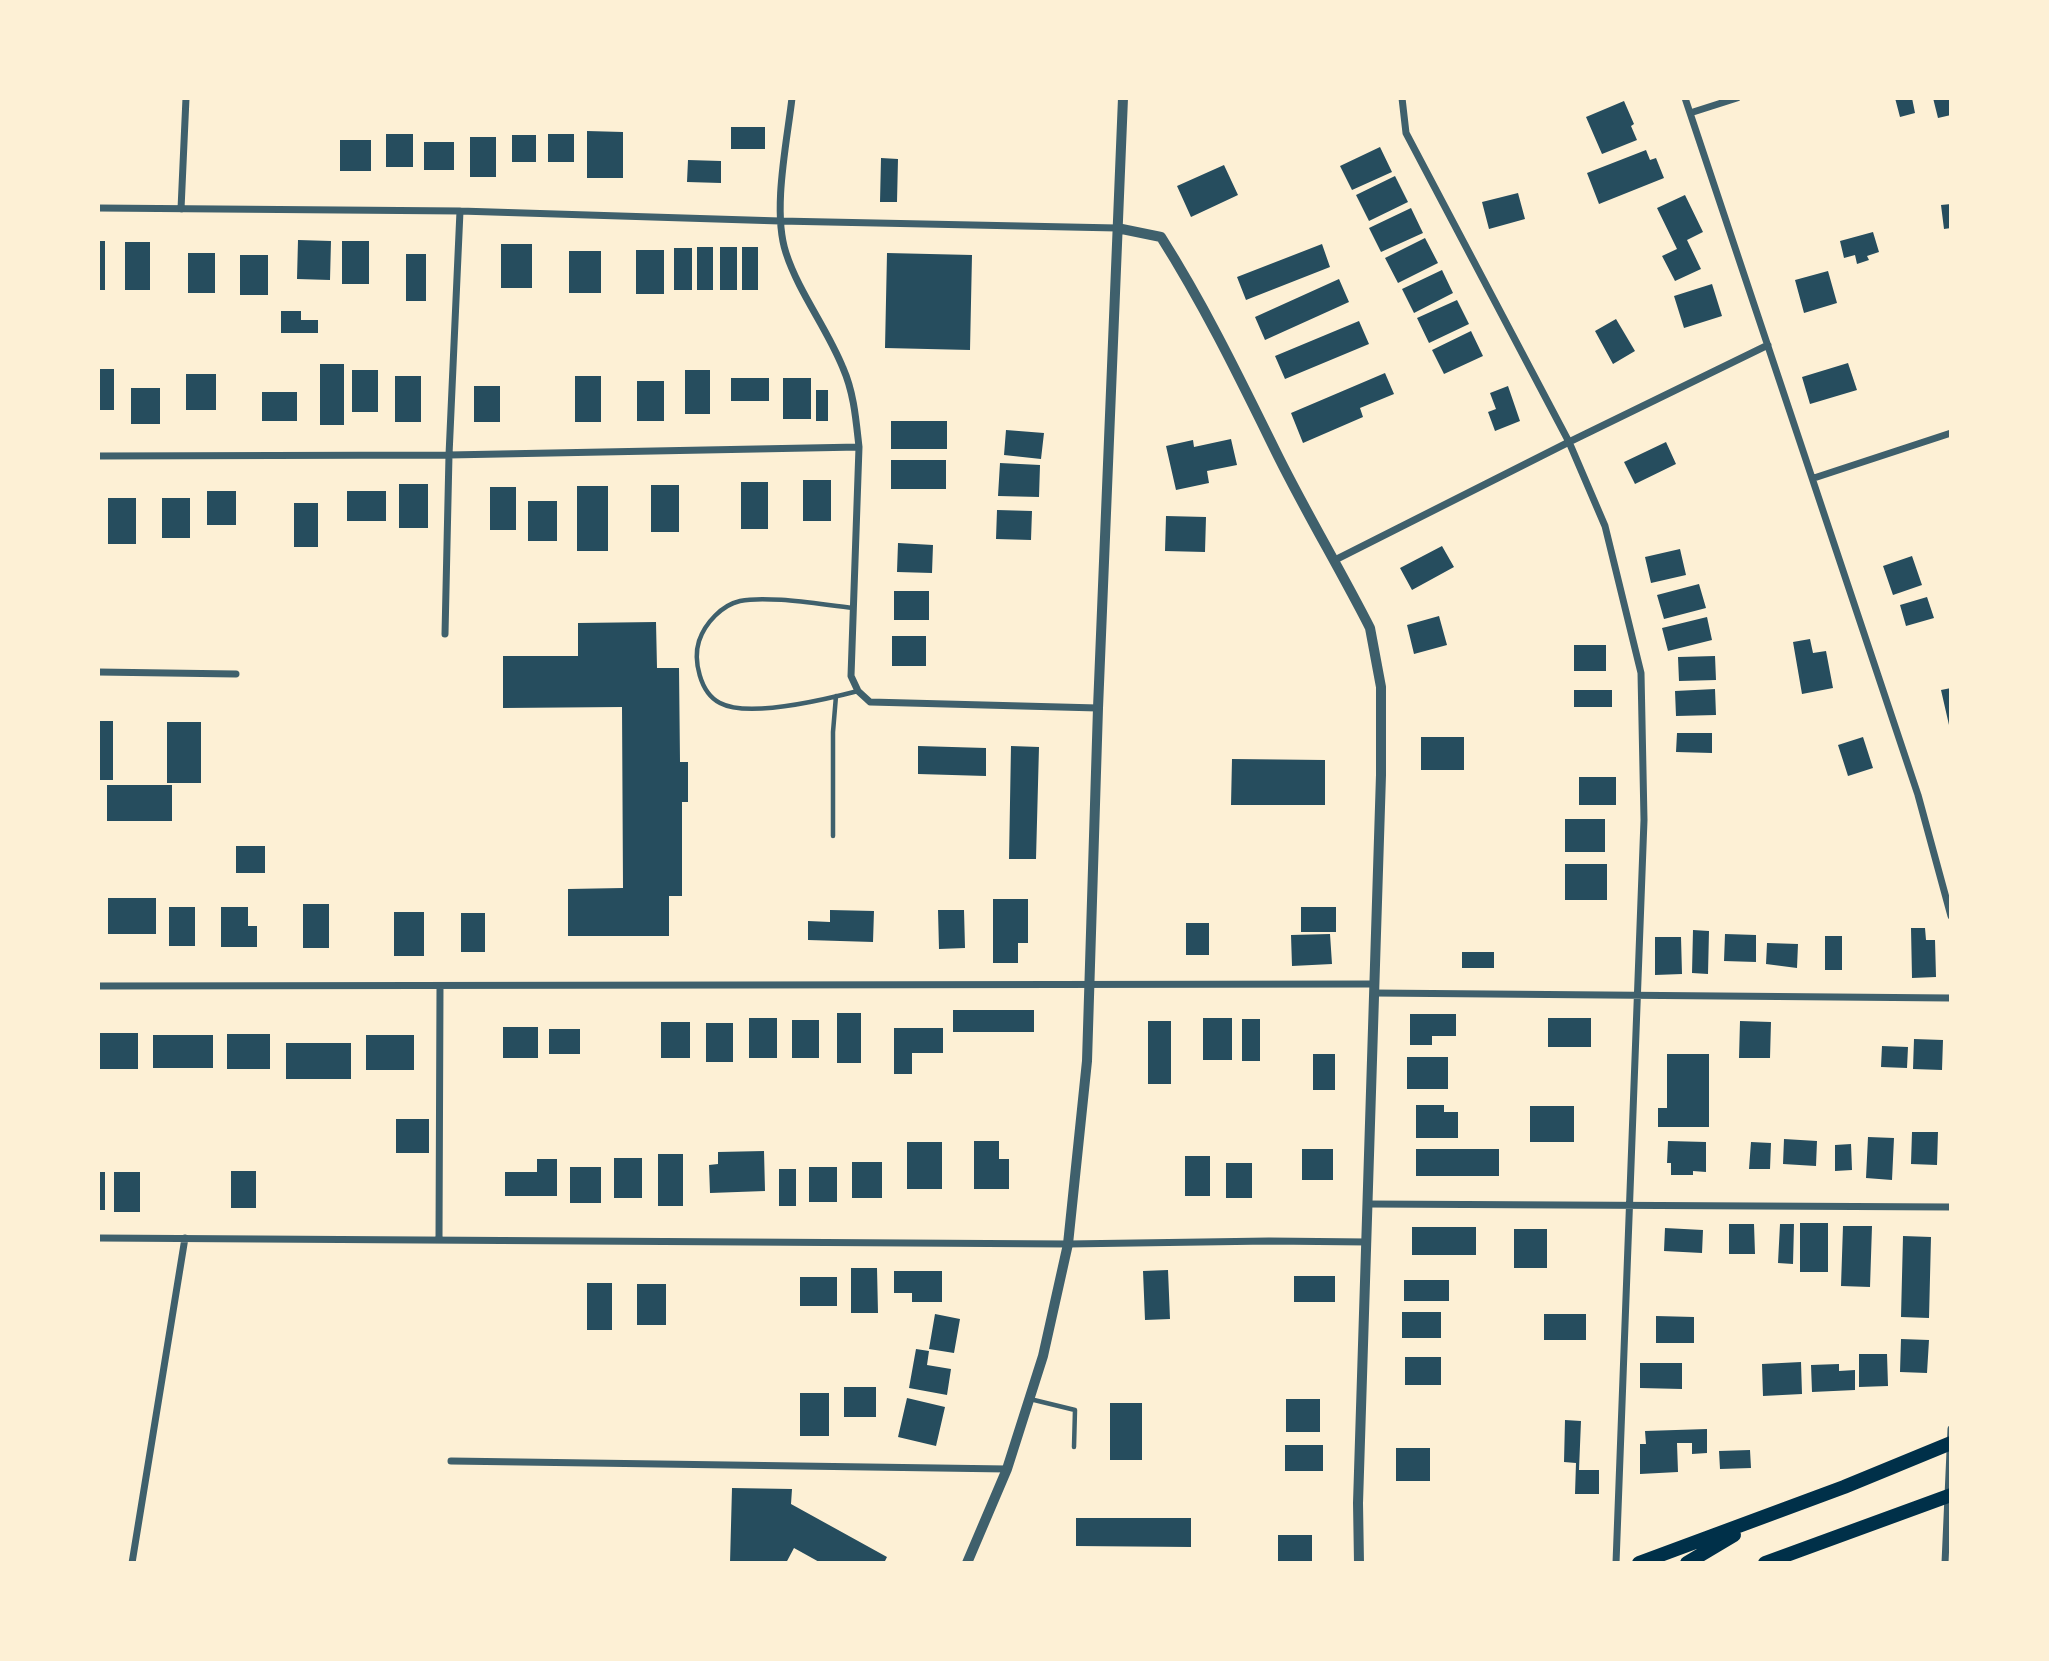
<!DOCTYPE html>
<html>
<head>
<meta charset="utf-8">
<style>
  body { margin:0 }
  #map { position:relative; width:2049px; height:1661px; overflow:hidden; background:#fdf0d5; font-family:"Varela Round",sans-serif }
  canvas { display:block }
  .frame { position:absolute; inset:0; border:100px solid #fdf0d5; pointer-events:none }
</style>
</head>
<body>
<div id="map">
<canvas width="2049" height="1661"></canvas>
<div class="frame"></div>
</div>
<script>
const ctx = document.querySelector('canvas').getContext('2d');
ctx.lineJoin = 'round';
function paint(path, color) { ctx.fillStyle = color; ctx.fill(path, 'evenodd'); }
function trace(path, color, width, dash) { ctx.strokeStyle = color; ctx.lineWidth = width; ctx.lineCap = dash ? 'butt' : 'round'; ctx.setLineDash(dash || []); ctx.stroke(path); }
const building = new Path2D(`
  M1895,98H1912L1915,113L1900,117Z
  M1933,98H1951V115L1938,118Z
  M1624,101L1634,124L1631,126L1637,140L1602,154L1586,117Z
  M731,127H765V149H731Z
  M587,131L623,132V178H587Z
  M386,134H413V167H386Z
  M548,134H574V162H548Z
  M512,135H536V162H512Z
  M470,137H496V177H470Z
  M340,140H371V171H340Z
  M424,142H454V170H424Z
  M1380,147L1392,172L1352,190L1340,166Z
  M1646,150L1650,160L1656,158L1664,178L1599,204L1587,173Z
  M881,158L898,159L897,202H880Z
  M688,160L721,161V183L687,182Z
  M1224,165L1238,195L1191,217L1177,186Z
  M1395,176L1408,202L1369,221L1356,195Z
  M1518,193L1525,219L1489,229L1482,202Z
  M1685,195L1703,232L1687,240L1701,269L1675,281L1662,256L1677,249L1657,208Z
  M1951,204V228L1944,229L1941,205Z
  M1411,208L1423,233L1381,252L1369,228Z
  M1873,232L1879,252L1867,256L1869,260L1857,264L1855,255L1844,258L1840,241Z
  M1425,238L1438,263L1398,283L1385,258Z
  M298,240L331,241L330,280L297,279Z
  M98,241H105V290H98Z
  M342,241H369V284H342Z
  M125,242H150V290H125Z
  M501,244H532V288H501Z
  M1322,244L1330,267L1246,300L1237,277Z
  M697,247H713V290H697Z
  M720,247H737V290H720Z
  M742,247H758V290H742Z
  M674,248H692V290H674Z
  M636,250H664V294H636Z
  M569,251H601V293H569Z
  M188,253H215V293H188Z
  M887,253L972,255L970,350L885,348Z
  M406,254H426V301H406Z
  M240,255H268V295H240Z
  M1442,270L1453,293L1414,313L1402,289Z
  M1828,271L1837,303L1804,313L1795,280Z
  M1339,279L1349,302L1265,340L1255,317Z
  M1712,284L1722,316L1684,328L1674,296Z
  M1457,300L1469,324L1429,343L1417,318Z
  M281,311H301V320H318V333H281Z
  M1616,319L1635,351L1613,364L1595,331Z
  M1359,321L1369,344L1285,379L1275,356Z
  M1471,331L1483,356L1444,374L1432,350Z
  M1848,363L1857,390L1810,404L1802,377Z
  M320,364H344V425H320Z
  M98,369H114V410H98Z
  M352,370H378V412H352Z
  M685,370H710V414H685Z
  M1385,373L1394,394L1360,408L1363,417L1303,443L1291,413Z
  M186,374H216V410H186Z
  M395,376H421V422H395Z
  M575,376H601V422H575Z
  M731,378H769V401H731Z
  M783,378H811V419H783Z
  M637,381H664V421H637Z
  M474,386H500V422H474Z
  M1508,386L1520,421L1495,431L1488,412L1496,409L1490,393Z
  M131,388H160V424H131Z
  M816,390H828V421H816Z
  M262,392H297V421H262Z
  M891,421H947V449H891Z
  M1006,430L1044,433L1041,459L1004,455Z
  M1231,439L1237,465L1207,471L1209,483L1176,490L1166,446L1193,440L1194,447Z
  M1666,442L1676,464L1635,484L1624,462Z
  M891,460H946V489H891Z
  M1000,463L1040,465L1039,497L998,496Z
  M803,480H831V521H803Z
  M741,482H768V529H741Z
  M399,484H428V528H399Z
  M651,485H679V532H651Z
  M577,486H608V551H577Z
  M490,487H516V530H490Z
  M207,491H236V525H207Z
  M347,491H386V521H347Z
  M108,498H136V544H108Z
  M162,498H190V538H162Z
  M528,501H557V541H528Z
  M294,503H318V547H294Z
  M997,510L1032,511L1031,540L996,539Z
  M1166,516L1206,517L1205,552L1165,551Z
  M898,543L933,545L932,573L897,572Z
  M1442,546L1454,567L1412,590L1400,568Z
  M1680,549L1686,575L1651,583L1645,557Z
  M1912,556L1922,585L1893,595L1883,566Z
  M1699,584L1706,608L1664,619L1657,595Z
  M894,591H929V620H894Z
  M1927,597L1934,618L1906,626L1900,605Z
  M1439,616L1447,645L1414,654L1407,625Z
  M1707,617L1712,640L1668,651L1662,628Z
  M656,622L657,668H679L680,762H688V802H682V896H669V936H568V889L623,888L622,707L503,708V656H578V623Z
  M892,636H926V666H892Z
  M1810,639L1813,653L1826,651L1833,688L1802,694L1793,642Z
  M1574,645H1606V671H1574Z
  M1715,656L1716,680L1679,681L1678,657Z
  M1951,688V724L1949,725L1941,690Z
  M1715,689L1716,715L1676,716L1675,691Z
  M1574,690H1612V707H1574Z
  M98,721H113V780H98Z
  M167,722H201V783H167Z
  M1677,733H1712V753L1676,752Z
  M1421,737H1464V770H1421Z
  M1863,737L1873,768L1848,776L1838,745Z
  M918,746L986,748V776L918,774Z
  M1011,746L1039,747L1036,859H1009Z
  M1232,759L1325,760V805H1231Z
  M1579,777H1616V805H1579Z
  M107,785H172V821H107Z
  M1565,819H1605V852H1565Z
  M236,846H265V873H236Z
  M1565,864H1607V900H1565Z
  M108,898H156V934H108Z
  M993,899H1028V943H1018V963H993Z
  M303,904H329V948H303Z
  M169,907H195V946H169Z
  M221,907H248V926H257V947H221Z
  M1301,907H1336V932H1301Z
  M830,910L874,911L873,942L808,940V921L830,922Z
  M938,910H964L965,948L939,949Z
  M394,912H424V956H394Z
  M461,913H485V952H461Z
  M1186,923H1209V955H1186Z
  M1911,928H1925L1926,940H1935L1936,977L1912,978Z
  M1693,930L1709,931L1708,974L1692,973Z
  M1330,934L1332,964L1292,966L1291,935Z
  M1725,934L1756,935V962L1724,961Z
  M1825,936H1842V970H1825Z
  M1655,937H1681L1682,974L1655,975Z
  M1767,943L1798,944L1797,968L1766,964Z
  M1462,952H1494V968H1462Z
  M953,1010H1034V1032H953Z
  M837,1013H861V1063H837Z
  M1410,1014H1456V1036H1432V1045H1410Z
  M749,1018H777V1058H749Z
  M1203,1018H1232V1060H1203Z
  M1548,1018H1591V1047H1548Z
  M1242,1019H1260V1061H1242Z
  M792,1020H819V1058H792Z
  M1148,1021H1171V1084H1148Z
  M1740,1021L1771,1022L1770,1058H1739Z
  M661,1022H690V1058H661Z
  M706,1023H733V1062H706Z
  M503,1027H538V1058H503Z
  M894,1028H943V1053H912V1074H894Z
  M549,1029H580V1054H549Z
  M98,1033H138V1069H98Z
  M227,1034H270V1069H227Z
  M153,1035H213V1068H153Z
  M366,1035H414V1070H366Z
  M1914,1039L1943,1040L1942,1070L1913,1069Z
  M286,1043H351V1079H286Z
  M1882,1046L1908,1047L1907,1068L1881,1067Z
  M1313,1054H1335V1090H1313Z
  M1667,1054H1709V1127H1658V1108H1667Z
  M1407,1057H1448V1089H1407Z
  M1416,1105H1444V1112H1458V1138H1416Z
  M1530,1106H1574V1142H1530Z
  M396,1119H429V1153H396Z
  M1912,1132H1938L1937,1165L1911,1164Z
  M1868,1137L1894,1138L1892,1180L1866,1178Z
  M1784,1139L1817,1141L1816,1166L1783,1164Z
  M974,1141H999V1159H1009V1189H974Z
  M1668,1141L1706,1142V1172L1693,1171V1175H1671V1163H1667Z
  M907,1142H942V1189H907Z
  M1751,1142L1771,1143L1770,1169H1749Z
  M1851,1144L1852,1170L1835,1171V1145Z
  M1302,1149H1333V1180H1302Z
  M1416,1149H1499V1176H1416Z
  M764,1151L765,1191L710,1193L709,1165L718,1164V1152Z
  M658,1154H683V1206H658Z
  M1185,1156H1210V1196H1185Z
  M614,1158H642V1198H614Z
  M537,1159H557V1196H505V1172H537Z
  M852,1162H882V1198H852Z
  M1226,1163H1252V1198H1226Z
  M570,1167H601V1203H570Z
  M809,1167H837V1202H809Z
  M779,1169H796V1206H779Z
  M231,1171H256V1208H231Z
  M98,1172H105V1210H98Z
  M114,1172H140V1212H114Z
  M1800,1223H1828V1272H1800Z
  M1729,1224H1754L1755,1254H1729Z
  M1780,1224H1794L1793,1264L1778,1263Z
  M1843,1226H1872L1870,1287L1841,1286Z
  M1412,1227H1476V1255H1412Z
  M1665,1228L1703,1230L1702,1253L1664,1251Z
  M1514,1229H1547V1268H1514Z
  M1903,1236L1931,1237L1929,1318L1901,1317Z
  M851,1268H877L878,1313H851Z
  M1168,1270L1170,1319L1145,1320L1143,1271Z
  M894,1271H942V1302H912V1293H894Z
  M1294,1276H1335V1302H1294Z
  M800,1277H837V1306H800Z
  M1404,1280H1449V1301H1404Z
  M587,1283H612V1330H587Z
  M637,1284H666V1325H637Z
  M1402,1312H1441V1338H1402Z
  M935,1314L960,1319L954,1353L929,1349Z
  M1544,1314H1586V1340H1544Z
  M1656,1316L1694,1317V1343H1656Z
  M1901,1339L1929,1340L1927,1373L1900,1372Z
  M916,1349L929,1351L927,1365L951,1369L947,1395L909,1388Z
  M1859,1354H1887L1888,1386L1859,1387Z
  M1405,1357H1441V1385H1405Z
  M1801,1362L1802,1394L1763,1396L1762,1364Z
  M1640,1363H1682V1389L1640,1388Z
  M1839,1364V1371L1855,1370V1390L1812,1392L1811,1365Z
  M844,1387H876V1417H844Z
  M800,1393H829V1436H800Z
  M907,1398L945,1407L936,1446L898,1437Z
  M1286,1399H1320V1432H1286Z
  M1110,1403H1142V1460H1110Z
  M1565,1420L1581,1421L1579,1470H1599V1494H1575L1576,1463L1564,1462Z
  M1707,1429V1453L1692,1454V1443H1677L1678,1472L1640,1474V1444H1646L1645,1431Z
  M1285,1445H1323V1471H1285Z
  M1396,1448H1430V1481H1396Z
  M1750,1450L1751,1468L1720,1469L1719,1451Z
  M732,1488L792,1489L791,1504L887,1557L884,1563H821L794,1548L786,1563H730Z
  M1076,1518H1191V1547L1076,1546Z
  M1278,1535H1312V1563H1278Z`);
const service = new Path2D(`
  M853,608C823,605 768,595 740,601C722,605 705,623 699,641C693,660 700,693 720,703C748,718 827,699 858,691
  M833,836V732L836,696
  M1030,1399L1075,1410L1074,1447`);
const minor = new Path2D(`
  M792,98C787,142 772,211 786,253C799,293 827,328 843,368C854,393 856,420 859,447L851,676L858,691L870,702L1098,708
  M1402,98L1406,133L1569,442L1605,526L1641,673L1644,820L1616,1563
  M1685,98L1918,795L1951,916
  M1690,113L1737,98
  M98,208L460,211L780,221L1117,228
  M181,209L186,98
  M98,456L449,455L859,447
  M1814,478L1951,433
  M1335,560L1569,442L1768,345
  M445,634L449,455L460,211
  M98,672L236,674
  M98,986L1375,984
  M1374,993L1951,998
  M1368,1204L1951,1207
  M98,1238L1068,1244L1269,1241L1367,1242
  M439,1239L440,986
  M451,1461L1007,1469
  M132,1563L185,1238
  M1945,1563L1951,1429`);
const tertiary = new Path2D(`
  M1117,228L1161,237C1206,308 1242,383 1279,458C1308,516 1341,571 1370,628L1381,687V775L1358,1503L1359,1563
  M967,1563L1007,1469L1043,1356L1068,1244L1087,1061L1098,708L1123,98`);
const trunk = new Path2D(`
  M1639,1563L1844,1487L1951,1443
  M1687,1563L1734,1535
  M1765,1563L1951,1495`);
paint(building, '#264d5e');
trace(service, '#3f606c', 4.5);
trace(minor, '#3f606c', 7);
trace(tertiary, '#3f606c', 10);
trace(trunk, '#003049', 14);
</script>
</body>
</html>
